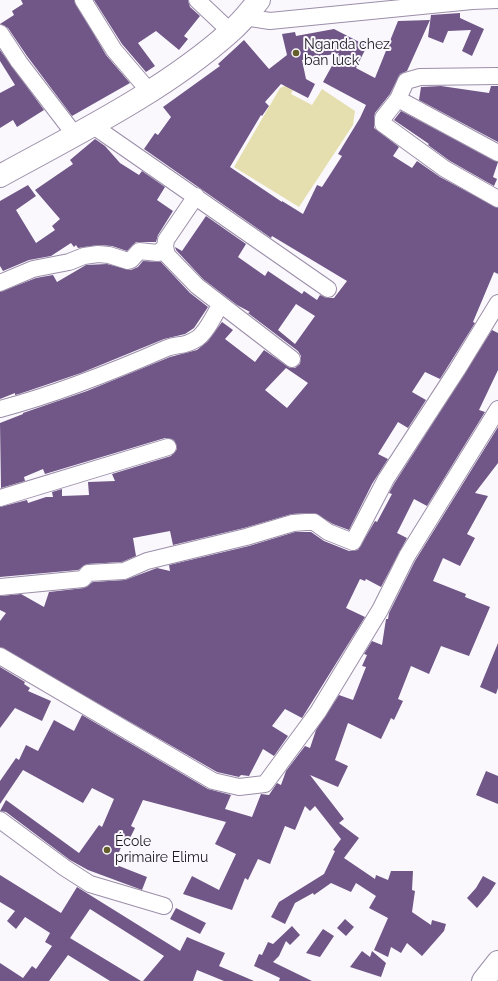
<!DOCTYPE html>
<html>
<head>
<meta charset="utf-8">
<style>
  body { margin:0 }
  canvas { display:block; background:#faf8fd }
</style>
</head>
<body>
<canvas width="498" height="981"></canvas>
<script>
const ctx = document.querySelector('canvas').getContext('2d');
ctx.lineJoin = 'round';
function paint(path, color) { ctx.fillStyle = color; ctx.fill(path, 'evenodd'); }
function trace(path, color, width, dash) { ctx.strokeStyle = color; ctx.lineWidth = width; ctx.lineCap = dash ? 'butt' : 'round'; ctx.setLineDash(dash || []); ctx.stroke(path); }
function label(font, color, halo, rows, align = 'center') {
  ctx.font = font + ' Raleway,sans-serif'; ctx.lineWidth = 4; ctx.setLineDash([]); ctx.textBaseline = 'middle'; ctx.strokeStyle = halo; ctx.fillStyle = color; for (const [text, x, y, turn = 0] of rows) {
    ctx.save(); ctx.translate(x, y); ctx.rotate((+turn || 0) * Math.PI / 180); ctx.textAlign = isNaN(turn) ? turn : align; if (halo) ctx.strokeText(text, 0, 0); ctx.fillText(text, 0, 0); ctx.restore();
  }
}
const green = new Path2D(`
  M297,81L291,94L312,105L322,89L355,111L353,125L299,207L234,167L280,88Z`);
const building = new Path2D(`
  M21,0H74L106,55L130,83L72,116L27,56L8,28L0,24L14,15L12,11L23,4Z
  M94,0H188L190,7L200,16L184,36L188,39L179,50L156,31L138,43L155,66L146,72L122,44Z
  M460,13V18L484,29L472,56L462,51L471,30L448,31L443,43L428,37L431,15Z
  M430,20L407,71L400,74L390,94L375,113L374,118V128L399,147L393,156L412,168L417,161L440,177L498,208V274L494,272L473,322L475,323L440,379L425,372L412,392L426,400L408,428L398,422L378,454L388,459L372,484L349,530L333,524L314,513L292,514L244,528L173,545L170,531L133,538L136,556L122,562L87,564L78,570L0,577V507L27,500L28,503L46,497H53L52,492L62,489V496L89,495L88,482L115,481L112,474L171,456L177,449L174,440L165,438L45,474L43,469L24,477L25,481L1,488L0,423L23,414V413L87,391L170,357L197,350L208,341L222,322L233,330L225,339L255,362L264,350L290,368H295L300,364L301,356L298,351L248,313L250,312L237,305L203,279L176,250L175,247L182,251L206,216L246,244L238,257L265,276L268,271L302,294L304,291L317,300L320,295L327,298H334L347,281L272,236L271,238L144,149L155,133L158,135L171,117L163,107L220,66L218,64L244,40L269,69L287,55L282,34L295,32L296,36L334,29L367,46L356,68L375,78L398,21ZM339,53L323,82L366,105L360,118L338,154L342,156L322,187L317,185L303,214L282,201V202L230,167L261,115L262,116L269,106L265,102L281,84L308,98L315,84L306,79L302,60ZM296,304L315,316L295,344L278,330ZM286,368L308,383L287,408L265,390Z
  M0,50L44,110L17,127L13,120L0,128V93L15,85L0,61Z
  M421,87L441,86L489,93L491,86H498V142L419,100Z
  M401,111L498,162L493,177L497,179L494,186L450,161L428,145L429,144L394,120Z
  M95,139L105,146L120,163L139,175L142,171L165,187L157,200L173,211L158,235L156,242H136L127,251L112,246L99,245L78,248L76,245L74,247L71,243L51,256L29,260L3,271L0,266V201L28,185L36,196L16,210L36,243L55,230L52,226L60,219L35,190L73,164L70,160Z
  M143,261L161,262L190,293L208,307L194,328L185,334L164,339L81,373L19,394L15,395V393L0,399V292L36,278L53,275L57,282L86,265L107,264L131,270L138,267Z
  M492,330L498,333V370L479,410L485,412L427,506L414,499L397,533L407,538L381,587L366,579L365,581L360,579L346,608L365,617L302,718L285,709L272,726L288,736L274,756L263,749L249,776L241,775L239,777L217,772L0,647V621L6,613L0,610V596L21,594L44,607L49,592L84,588L93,582L125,580L157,568L170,571L169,565L249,546L295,532H311L324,541L349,551L358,550L375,521L377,522L392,494L389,493L394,484Z
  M498,427V463L475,493L488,496L467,534L475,538L460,566L443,558L433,581L466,594L465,597L490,607L469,656L441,646L429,674L411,666L398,699L403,701L394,720L391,718L381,739L348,723L335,760L348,766L338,787L310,775L344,819L339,823L359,838L344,858L375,879L376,875L388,880L391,871H413L412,890L415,891L412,912L431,925L432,920L446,924L444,931L422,956L407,943L401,953L391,947L388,957L374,950L388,918L369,908L376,896L356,883L351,892L331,883L314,895L313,893L295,903L285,924L271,917L279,902L324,874L335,851L333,850L341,839L315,806L310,811L305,806L295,830L285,826L270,864L258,859L248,880L245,878L232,910L183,894L192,876L219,890L236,854L215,844L226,822L143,800L131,826L135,828L129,840L125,838L114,864L147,877L142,890L88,870L70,860L6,812L0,811L6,800L79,853L99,825L102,827L114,799L92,788L83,803L23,770L0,804V781L16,758L19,760L26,745L38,751L54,720L74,731L82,715L208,789L231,795L225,809L252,817L261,794L269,795L277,783L281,785L286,771L305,746L310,748L316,730L339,695L353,700L366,667L362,666L367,655L364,654L372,641L382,645L386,619H388L389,613L415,561Z
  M498,643V688L496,694L480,687Z
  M0,667L25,682L24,684L30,688L28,691L51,701L42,721L15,708L0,728Z
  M486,771L498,776V804L476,795Z
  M0,875L61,913L77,887L180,951L187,937L225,953L219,966L254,981H224L197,970L193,981H143L164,956L90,909L70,938L141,981H110L68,955L49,981H0V963L23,978L32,966L36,969L52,946L45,942L50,933L25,917L16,929L7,921L15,911L0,902Z
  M483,876L496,883L489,894L477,908L467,898L476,888Z
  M176,908L206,923L200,934L170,919Z
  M345,919L354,927L346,936L337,928Z
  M292,926L300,935L290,945L286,941L279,956L273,962L312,981H279L280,978L254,966L259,954L262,955L268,942L273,944Z
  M323,929L334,936L320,957L306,953Z
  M362,951L370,957L372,951L386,963L381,977L350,967Z`);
const street = new Path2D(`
  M83,0L114,50L149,91
  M197,0L231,32
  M244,17L270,21L472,1L498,0
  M0,33L19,62L75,135
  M498,76L420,77L406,81L398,99L383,118V124L445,169L498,199
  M398,99L498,153
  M92,125L328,289
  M196,196L166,240L165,247L167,255L197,286L292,359
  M0,283L33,269L69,262L84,256L98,254L109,255L128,261L131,260L139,251L158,253L165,247
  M0,409C57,394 112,372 167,348C179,343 183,348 198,338C207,331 214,316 220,305
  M0,498L168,447
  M0,587L83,579L88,573L124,571L147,561L246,537L293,523L306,522H314L328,532L353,542L386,479L457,370L498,303
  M0,656L213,781L239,787L265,784L318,712L380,610L407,556L498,409
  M0,820L65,868L90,884L164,906`);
const secondary = new Path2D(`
  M0,176C78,133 164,91 230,32C241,23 250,11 259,0`);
const primary = new Path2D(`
  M483,981L498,962`);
const markers = [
  [296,53,4,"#655e2b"],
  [107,850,4,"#655e2b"]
];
const poiNames = [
  ["Nganda chez",304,45],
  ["ban luck",304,61],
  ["École",115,842],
  ["primaire Elimu",115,858]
];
paint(green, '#e5dfaf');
paint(building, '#705787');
trace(street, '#9c8ea9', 18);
trace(secondary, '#9c8ea9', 24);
trace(primary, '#9c8ea9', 24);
trace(street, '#fff', 16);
trace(secondary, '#fff', 22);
trace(primary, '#fff', 22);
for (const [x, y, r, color] of markers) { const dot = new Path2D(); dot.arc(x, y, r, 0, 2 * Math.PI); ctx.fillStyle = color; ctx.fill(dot); trace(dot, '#faf8fd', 1.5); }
label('14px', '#1e1923', '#faf8fd', poiNames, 'left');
</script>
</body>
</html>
